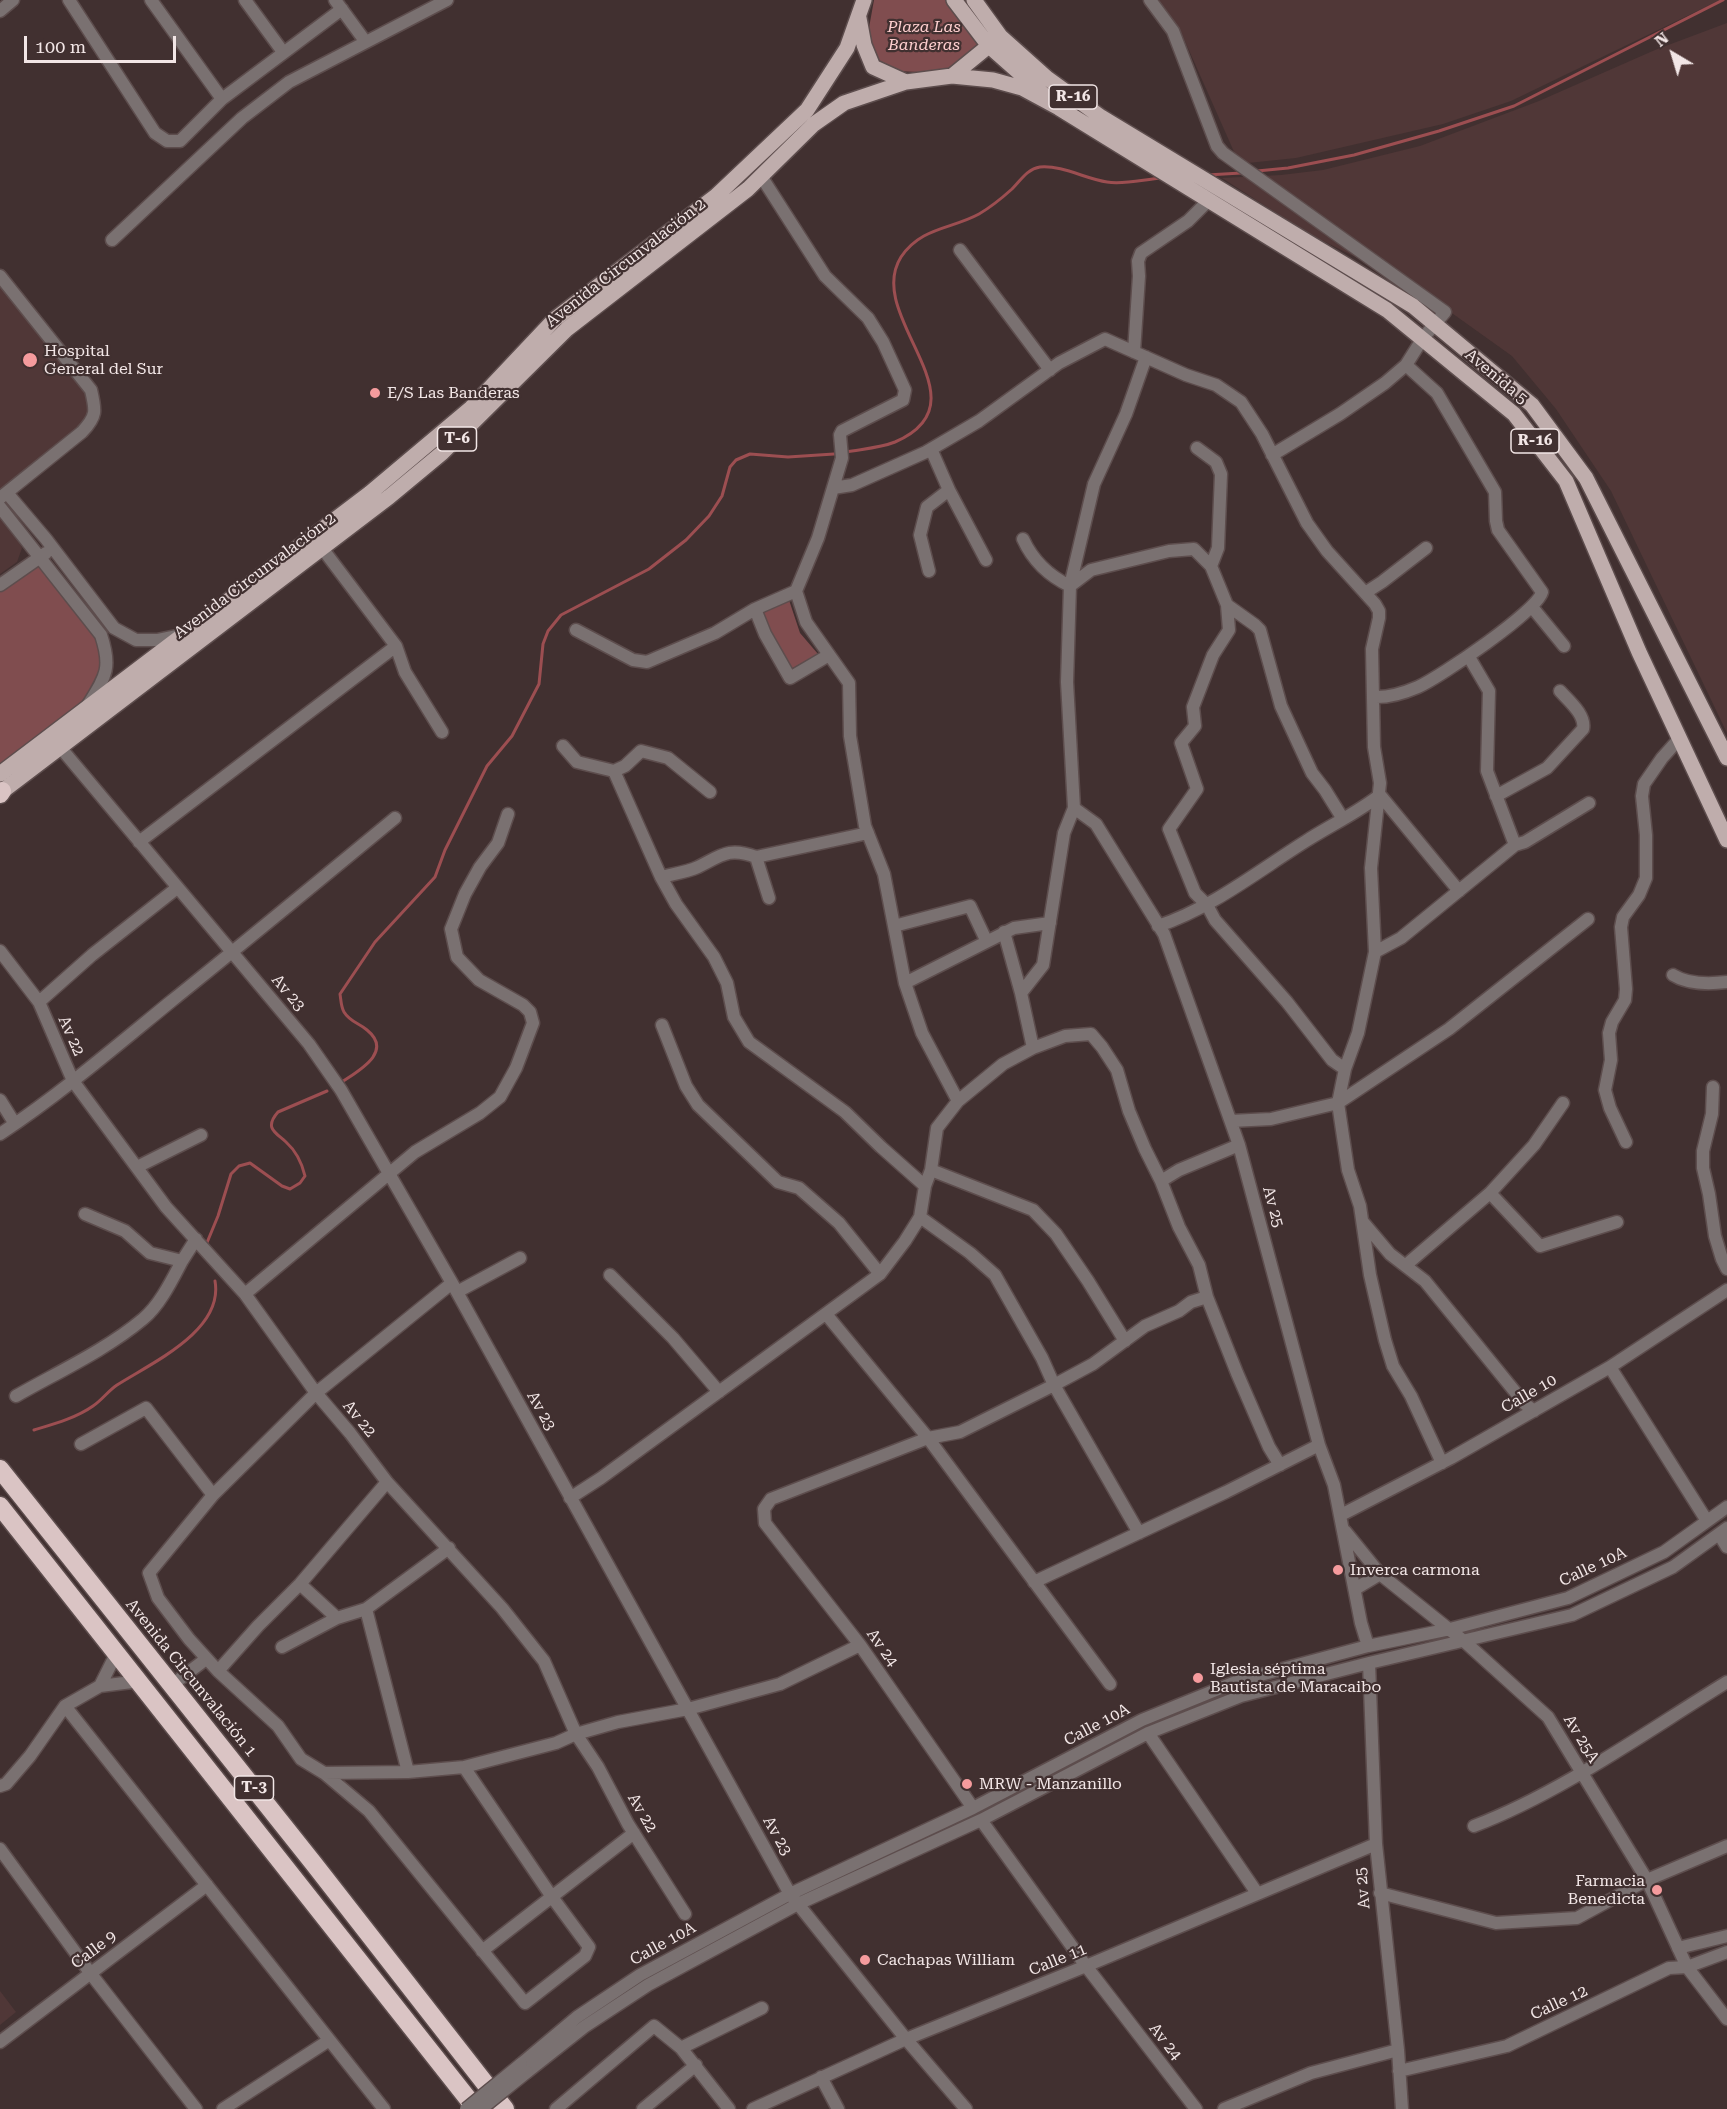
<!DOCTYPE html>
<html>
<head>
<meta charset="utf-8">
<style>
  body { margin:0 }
  #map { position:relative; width:1727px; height:2109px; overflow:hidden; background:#413030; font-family:"Roboto Serif",serif }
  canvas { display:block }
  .north { position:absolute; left:1643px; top:24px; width:60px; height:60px; -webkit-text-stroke:4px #413030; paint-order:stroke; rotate:322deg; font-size:16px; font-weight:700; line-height:24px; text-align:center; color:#f2e6e6 }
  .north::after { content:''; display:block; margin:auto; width:21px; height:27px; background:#f2e6e6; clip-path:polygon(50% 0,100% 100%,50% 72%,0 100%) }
  .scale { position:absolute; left:24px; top:36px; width:152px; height:27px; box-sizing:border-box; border:3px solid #f2e6e6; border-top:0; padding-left:8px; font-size:18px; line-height:21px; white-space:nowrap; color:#f2e6e6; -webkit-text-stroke:4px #413030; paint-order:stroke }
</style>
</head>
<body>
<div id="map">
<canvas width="1727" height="2109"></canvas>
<div class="north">N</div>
<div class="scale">100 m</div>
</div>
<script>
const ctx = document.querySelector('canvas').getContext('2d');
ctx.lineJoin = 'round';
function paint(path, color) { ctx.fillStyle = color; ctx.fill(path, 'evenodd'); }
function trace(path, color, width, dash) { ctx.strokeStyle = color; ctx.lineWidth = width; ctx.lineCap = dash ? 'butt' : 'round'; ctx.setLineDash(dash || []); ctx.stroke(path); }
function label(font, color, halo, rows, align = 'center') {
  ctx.font = font + ' "Roboto Serif",serif'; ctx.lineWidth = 4.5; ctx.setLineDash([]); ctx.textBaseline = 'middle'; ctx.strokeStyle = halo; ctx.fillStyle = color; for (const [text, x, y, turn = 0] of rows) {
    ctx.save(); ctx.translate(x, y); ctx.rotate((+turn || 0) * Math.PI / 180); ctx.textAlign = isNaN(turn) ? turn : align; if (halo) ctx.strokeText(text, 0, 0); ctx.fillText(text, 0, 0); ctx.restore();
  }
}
const built = new Path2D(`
  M1159,0H1720L1511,101L1443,124L1296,158L1248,163L1235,154L1180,30Z
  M1727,23V733L1611,491L1556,409L1512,356L1414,286L1309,234L1222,178L1281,175L1323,170L1420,146L1539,101L1655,50Z
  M0,283L84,389L88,406V415L81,426L0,490Z
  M0,513L14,531L22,548L17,562L0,574Z
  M0,1991L16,2012L0,2025Z`);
const green = new Path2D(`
  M874,0H945L981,46L949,69L918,72L897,71L875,58L867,39Z
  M40,557L101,635L108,657L99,688L0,774V585Z
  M789,600L800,633L818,654L791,669L769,633L761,612Z`);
const stream = new Path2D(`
  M1257,171L1288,168L1354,155L1439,131L1514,106L1723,0
  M1207,175L1241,173
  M846,452C862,449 880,448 895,442C990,401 863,317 901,257C921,227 952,229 979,214C991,207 1002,198 1012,189C1021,180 1027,169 1040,167C1062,165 1086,179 1107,182C1124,185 1145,179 1162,178
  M342,1082C358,1071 394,1052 367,1030C359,1023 350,1022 344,1012C341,1007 341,1000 340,994L375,942L435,877L445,850L487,766L512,736L539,684L543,644L548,631L561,615L649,569L686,540L709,516L722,496L730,467L736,460L750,454L788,457L834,454
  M206,1245L218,1216L231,1174L239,1166L250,1163L282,1186L290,1189L300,1183L305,1176C302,1163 296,1151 286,1142C275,1132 264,1128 278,1112L327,1091
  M34,1430C54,1424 76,1418 93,1406C102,1400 108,1391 117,1385C151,1363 224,1331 215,1281`);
const minor = new Path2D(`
  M69,0L155,133L167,141H180L222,99L342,9
  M151,0L222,99
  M245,0L283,52
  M335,0L365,41
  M1150,0L1173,31L1217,146L1223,153L1445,312L1423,338L1406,365L1385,383L1340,414L1272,455
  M0,11L13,0
  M112,240L242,118L289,82L447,0
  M960,250L1050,370
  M0,276L91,390C96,411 97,416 82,432L0,498
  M1134,352L1139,276L1138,261L1141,253L1188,221L1209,200
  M1197,448L1216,462L1221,474L1218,548L1211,566
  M833,488L852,485L926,452L979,421L1059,363L1105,339L1186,375L1216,385L1241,402L1262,434L1307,523L1327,551L1375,604L1379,611V618L1372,649L1374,747L1380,783L1371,868L1375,952L1358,1033L1345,1069L1338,1103L1348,1170L1360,1206L1370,1275L1385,1340L1393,1366L1411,1396L1442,1463
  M949,490L986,560
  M7,493L46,539L114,628L136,640H157L181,635
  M0,507L101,635C112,668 106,676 88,705
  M1023,539C1033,561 1049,576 1070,586L1091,570L1169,551L1194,549L1211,566L1227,605L1229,630L1213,655L1193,707L1195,726L1181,743L1197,789L1169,829L1195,893L1207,905L1215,920L1287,1002L1332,1060L1345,1069
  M929,571L920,535L927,507L949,490L931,449
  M0,585L46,553
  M1365,593L1382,582L1426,548
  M1227,605L1255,625L1260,630L1281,706L1312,773L1325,790L1343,819
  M1532,607L1564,646
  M755,609L765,634L790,678L829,655
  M576,630L633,660L647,662L715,633L755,609L796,591L818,538L842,458L840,435L842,431L903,400L905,390L883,342L868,318L825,276L761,176
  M396,646L405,672L442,732
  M1469,657L1489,691L1487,771L1515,845
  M1373,697C1389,698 1404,693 1418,687C1440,677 1538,611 1542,592L1498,530L1496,521L1495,492L1437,393L1406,365
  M563,746L577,762L614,771L625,766L641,751L668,758L710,792
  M60,747L309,1044L341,1090L452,1283L790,1894L906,2039L966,2109
  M614,771L661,877L676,904L714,957L727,983L734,1017L749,1042L845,1112L881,1147L925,1186
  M1496,796L1547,768L1583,729C1586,715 1569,701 1560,691
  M1074,808L1096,824L1164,934L1239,1145L1319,1445L1334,1485L1361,1623L1368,1646
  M139,842L396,646L322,548
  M661,877C673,874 687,872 698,867C722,855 729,847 756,857
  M769,898L756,857L868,833
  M894,926L970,906L986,940
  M1158,926C1212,908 1258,871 1306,841C1331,825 1357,813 1380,795L1459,891
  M1004,932L1021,993L1033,1048
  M0,951L39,1002L73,1081L166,1207L245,1294L316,1393L350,1433L387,1482L502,1608L544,1661L576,1734L598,1767L628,1824L685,1914
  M1375,952L1401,938L1515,845L1525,842L1589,803
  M1673,975C1689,985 1710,984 1727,982
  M905,983L1014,928L1050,923
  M1021,993L1043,965L1064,833L1074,808L1067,682L1070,586L1094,484L1126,414L1146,357
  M39,1002L92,955L177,888
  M662,1025L686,1086L698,1105L778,1182L799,1188L839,1223L880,1274
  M1713,1087L1712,1114L1703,1151V1168L1709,1194L1715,1236L1722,1259L1727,1269
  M0,1100L15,1124
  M958,1101L1003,1064L1033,1048L1065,1036L1091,1034L1102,1047L1117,1070L1129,1111L1145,1149L1161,1181L1179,1227L1199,1265L1207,1297L1237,1373L1269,1447L1280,1465
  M1231,1121L1271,1119L1338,1103L1449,1029L1588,919
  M0,1134C59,1095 114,1048 169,1003C245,942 320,880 395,818
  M1626,1142L1610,1108L1605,1090L1611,1060L1609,1033L1612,1022L1625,1000L1626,989L1621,927L1623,917L1639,895L1646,878V835L1642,796L1644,784L1662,758L1679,739
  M137,1167L201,1135
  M931,1170L1033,1210L1056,1234L1088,1281L1125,1341
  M1161,1181L1179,1170L1239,1145
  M1490,1193L1540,1246L1617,1222
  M85,1214L125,1231L150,1253L182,1261L196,1239
  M920,1217L970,1253L995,1275L1042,1358L1054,1385L1139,1533
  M1363,1222L1390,1254L1425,1281L1525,1404L1534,1411
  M1406,1265L1490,1193L1534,1145L1563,1103
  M610,1275L673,1338L719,1392
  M452,1283L316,1393L213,1495L149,1573L158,1598L189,1639L218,1671L278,1726L301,1759L324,1773L408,1772L464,1767L556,1743L576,1734L618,1722L688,1709L780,1684L860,1645
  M457,1292L520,1258
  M245,1294L415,1152L480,1113L500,1097L516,1068L533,1023L530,1012L523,1005L479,980L457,957L451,929L465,894L480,867L498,843L508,814
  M826,1314L928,1438L1110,1684
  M1610,1367L1707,1521
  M16,1396C58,1372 106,1350 143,1319C160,1305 172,1280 182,1261
  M81,1444L146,1408L213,1495
  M570,1498L601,1478L880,1274L905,1241L920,1217L925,1186L931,1170L937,1128L958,1101L922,1033L905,983L884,874L865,826L850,736L849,683L806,622L796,591
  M1341,1515L1451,1458L1610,1367L1727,1290
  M1345,1531L1380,1574L1465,1642L1548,1717L1647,1880L1687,1967L1727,2019
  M1719,1534L1727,1547
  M1034,1582L1226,1492L1319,1445
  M300,1584L337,1618
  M1355,1589L1380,1574
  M366,1609L408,1772
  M282,1647L337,1618L366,1609L449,1548
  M1369,1663L1376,1844L1398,2050L1402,2109
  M218,1671L258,1626L300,1584L387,1482
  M172,1685L206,1659
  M100,1686L117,1652
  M65,1706L384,2109
  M1148,1733L1257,1893
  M324,1773L369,1811L525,2003L585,1956L589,1947L552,1897L464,1767
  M0,1786L6,1784L30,1756L65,1706L100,1686L140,1681
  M973,1808L860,1645L765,1523L764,1509L771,1499L928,1438L960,1432L1054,1385L1093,1364L1145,1326L1179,1311L1191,1302L1207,1297
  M981,1820L1086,1966L1196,2109
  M1474,1826C1561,1793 1647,1731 1727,1682
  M0,1849L91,1974L196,2109
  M1380,1893L1496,1923L1577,1918L1647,1880L1727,1846
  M1678,1948L1727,1936
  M482,1951L634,1833
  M0,2042L207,1885
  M681,2048L762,2008
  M521,2064L577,2017L640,1975L790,1894L973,1808L1142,1720L1238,1681L1368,1646L1450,1629L1568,1598L1664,1552L1727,1507
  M1399,2071L1507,2046L1669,1968L1687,1967L1727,1952
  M527,2072L584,2027L648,1985L798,1904L981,1820L1148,1733L1241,1696L1369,1663L1572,1615L1673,1567L1727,1528
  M821,2077L838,2109
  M223,2109L328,2041
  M556,2109L654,2026L681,2048L729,2109
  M643,2109L696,2065
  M753,2109L906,2039L1086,1966L1376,1844
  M1224,2109L1311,2073L1398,2050`);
const major = new Path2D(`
  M954,0L989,46L1059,108L1387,310L1514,414L1566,481L1639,652L1727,840
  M974,0L1000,36L1047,78L1101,117L1413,306L1532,405L1586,478L1727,758
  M859,18L864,45L873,67L906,82
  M952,76L996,40
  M0,774L370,493L471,408L555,319L716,196L807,110L847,48L864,0
  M0,793L389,497L442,453L567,329L748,189L814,124L844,103L906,82L952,76L993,80L1022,88L1059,108`);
const highway = new Path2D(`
  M0,794L2,791
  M0,1469L314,1864L505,2109
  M0,1506L476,2109`);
const minorBridge = new Path2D(`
  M466,2109L521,2064
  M481,2109L527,2072`);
const markers = [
  [30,360,8,"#f59b9d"],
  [375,393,6,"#f59b9d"],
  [1338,1570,6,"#f59b9d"],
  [1198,1678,6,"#f59b9d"],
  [967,1784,6,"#f59b9d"],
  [1657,1890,6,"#f59b9d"],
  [865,1960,6,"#f59b9d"]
];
const shields = [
  [1073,97,48],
  [457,439,39],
  [1535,441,48],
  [254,1788,39]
];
const shieldNames = [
  ["R-16",1073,97],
  ["T-6",457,439],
  ["R-16",1535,441],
  ["T-3",254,1788]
];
const parkNames = [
  ["Plaza Las",924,27],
  ["Banderas",924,45]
];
const streetNames = [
  ["Avenida Circunvalación 2",626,263,-38],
  ["Avenida 5",1496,377,40],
  ["Avenida Circunvalación 2",255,576,-37],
  ["Av 23",288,993,50],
  ["Av 22",71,1036,66],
  ["Av 25",1273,1207,75],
  ["Calle 10",1529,1394,-30],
  ["Av 23",541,1411,61],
  ["Av 22",359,1419,51],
  ["Calle 10A",1593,1567,-25],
  ["Av 24",882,1648,55],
  ["Avenida Circunvalación 1",191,1678,51],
  ["Calle 10A",1097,1725,-28],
  ["Av 25A",1581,1739,59],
  ["Av 22",642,1813,60],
  ["Av 23",777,1836,61],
  ["Av 25",1363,1888,-95],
  ["Calle 10A",663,1944,-29],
  ["Calle 9",94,1950,-37],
  ["Calle 11",1058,1960,-22],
  ["Calle 12",1559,2003,-25],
  ["Av 24",1165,2042,52]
];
const poiNames = [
  ["Hospital",44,351],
  ["General del Sur",44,369],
  ["E/S Las Banderas",387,393],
  ["Inverca carmona",1350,1570],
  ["Iglesia séptima",1210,1669],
  ["Bautista de Maracaibo",1210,1687],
  ["MRW - Manzanillo",979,1784],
  ["Farmacia",1645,1881,"right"],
  ["Benedicta",1645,1899,"right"],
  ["Cachapas William",877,1960]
];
paint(built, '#503737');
paint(green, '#804d4f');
trace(stream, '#9c4e51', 3);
trace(minor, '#5d4d4d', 15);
trace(major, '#5d4d4d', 18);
trace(highway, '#5d4d4d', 21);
trace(minor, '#7a7171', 12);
trace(major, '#bfadac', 15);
trace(highway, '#dac4c4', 18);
trace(minorBridge, '#5d4d4d', 15, []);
trace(minorBridge, '#7a7171', 12);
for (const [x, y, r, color] of markers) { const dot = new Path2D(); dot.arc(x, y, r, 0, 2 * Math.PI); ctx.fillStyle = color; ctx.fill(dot); trace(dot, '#413030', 2); }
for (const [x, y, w] of shields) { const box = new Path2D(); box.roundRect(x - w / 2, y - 12, w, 24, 4.5); ctx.fillStyle = '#413030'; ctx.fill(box); trace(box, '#f2e6e6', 1.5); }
label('bold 15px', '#f2e6e6', null, shieldNames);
label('italic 16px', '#fdcece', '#413030', parkNames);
label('16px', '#f2e6e6', '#413030', streetNames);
label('16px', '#f2e6e6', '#413030', poiNames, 'left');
</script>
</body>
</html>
